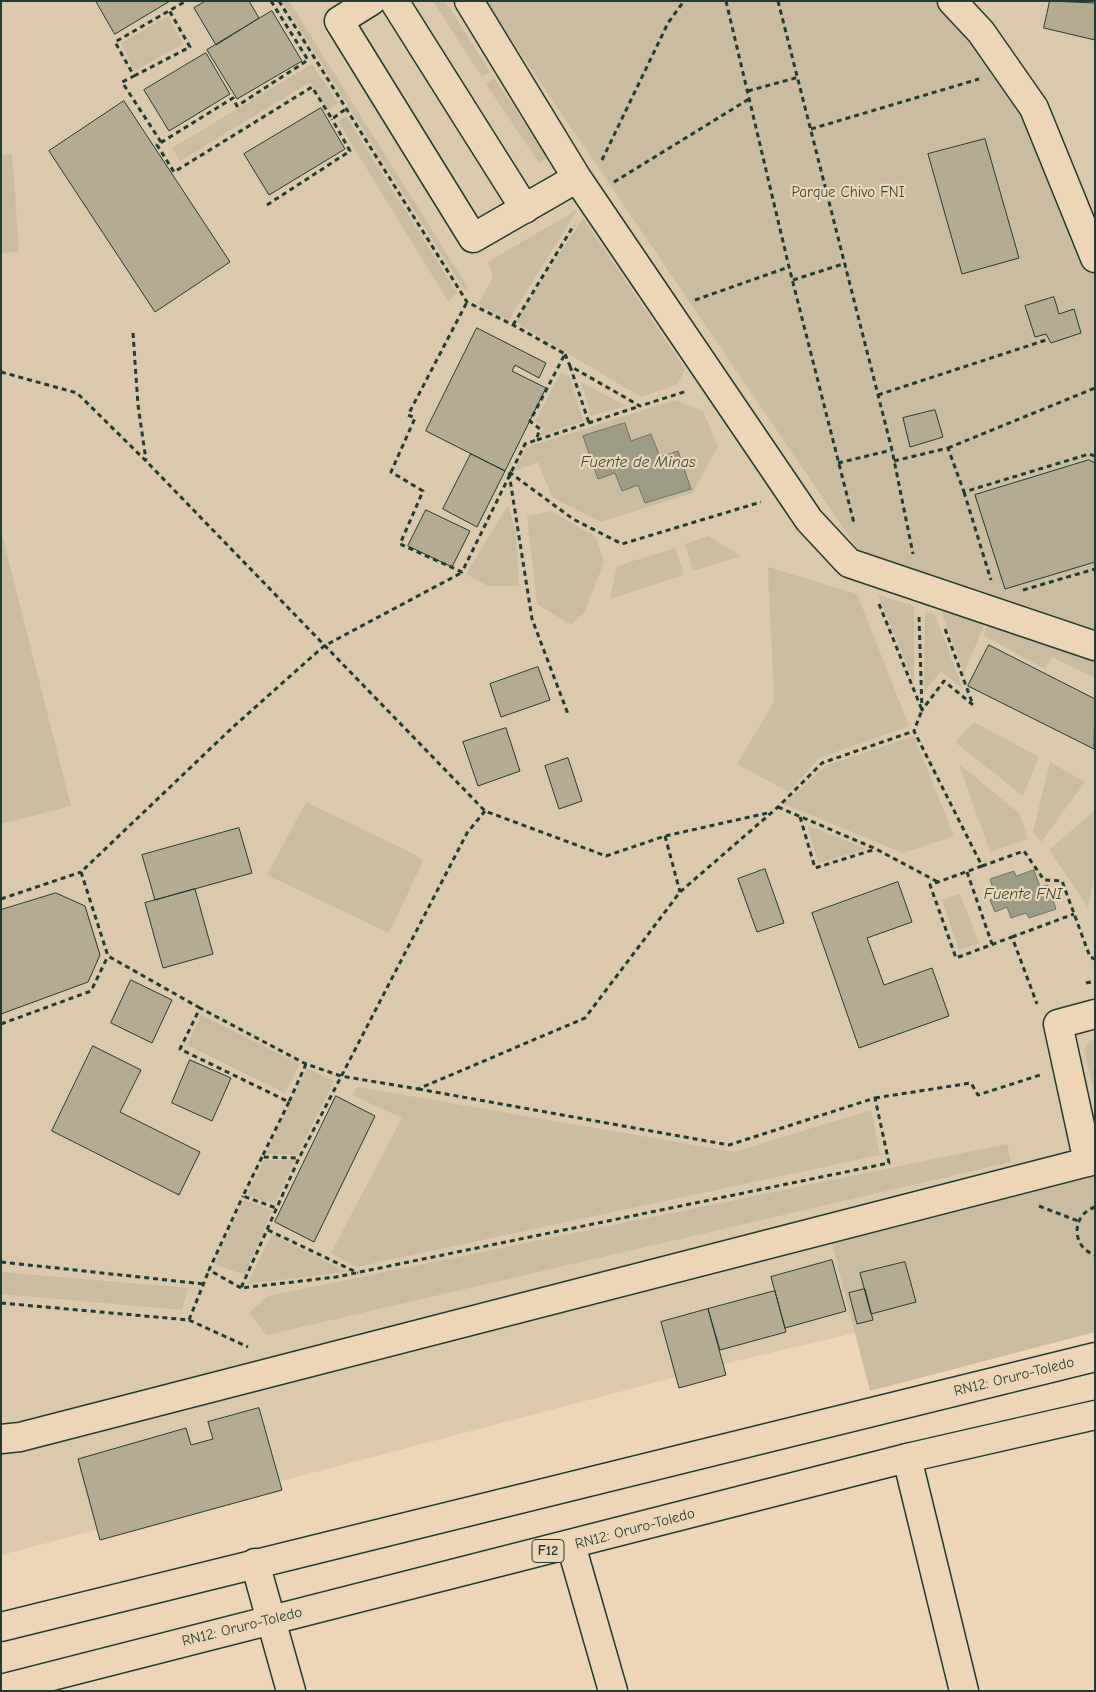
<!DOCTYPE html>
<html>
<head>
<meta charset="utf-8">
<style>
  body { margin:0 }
  #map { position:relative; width:1096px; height:1692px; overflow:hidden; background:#edd5b5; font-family:"Comic Neue",sans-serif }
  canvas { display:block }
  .frame { position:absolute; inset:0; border:2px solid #1f3d34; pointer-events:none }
</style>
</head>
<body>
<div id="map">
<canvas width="1096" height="1692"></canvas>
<div class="frame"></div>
</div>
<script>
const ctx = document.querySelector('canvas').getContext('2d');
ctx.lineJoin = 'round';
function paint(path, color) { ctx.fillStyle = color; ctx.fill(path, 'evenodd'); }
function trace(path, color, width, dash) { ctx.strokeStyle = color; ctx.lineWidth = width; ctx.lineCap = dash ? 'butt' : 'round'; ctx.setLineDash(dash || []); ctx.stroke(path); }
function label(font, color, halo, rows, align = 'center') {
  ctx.font = font + ' "Comic Neue",sans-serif'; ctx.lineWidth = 4.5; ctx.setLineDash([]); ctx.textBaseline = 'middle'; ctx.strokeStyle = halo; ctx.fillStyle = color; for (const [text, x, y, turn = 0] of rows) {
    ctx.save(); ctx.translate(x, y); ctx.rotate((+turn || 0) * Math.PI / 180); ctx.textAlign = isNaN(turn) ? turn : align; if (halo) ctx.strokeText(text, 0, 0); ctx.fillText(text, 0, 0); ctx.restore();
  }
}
const built = new Path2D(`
  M1,1H1095V1276L736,1361L1,1555Z`);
const green = new Path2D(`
  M282,1H289L468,288L464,290Z
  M433,1H445L490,72L482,77Z
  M485,1H940L1013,89L1069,234L1095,280V637L863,557Z
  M168,16L183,44L134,71L121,43Z
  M312,64L338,103L328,110L310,82L180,161L172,148Z
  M494,78L548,157L539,163L486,84Z
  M346,116L457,293L448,301L338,122Z
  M12,154L19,252L1,253V155Z
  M578,209L508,321L478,304L493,277L488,262Z
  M583,218L685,369L678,384L641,397L515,322Z
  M561,372L570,377L583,421L540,436L544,428L535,421Z
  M581,382L626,406L591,416Z
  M675,400L703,411L718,447L692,493L601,522L552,497L538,462L514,471L527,447ZM615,473L690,489L638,485L622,490Z
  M508,505L516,533L519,586H488L466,574Z
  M551,511L596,537L604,562L585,611L571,625L537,604L527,516Z
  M1,531L71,806L1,824Z
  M708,536L741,556L693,571L685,544Z
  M675,548L684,575L610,599L617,566Z
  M768,567L857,594L909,726L819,758L789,792L737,764L774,702Z
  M878,595L914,606V683Z
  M941,611L985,623L964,673Z
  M925,612L935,615L963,689L941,671L924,692Z
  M988,622L1095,656V678L1052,657L1045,669L984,636Z
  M974,722L1039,757L1023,796L955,742Z
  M914,736L954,836L903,853L784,804L825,766Z
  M1050,762L1085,782L1041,842L1033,832Z
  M959,764L1019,813L1028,839L990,852Z
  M306,802L412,853L423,861L389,933L267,875Z
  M1095,810V873L1088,907L1049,850Z
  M807,825L867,849L818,863Z
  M960,894L979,943L959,950L942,900Z
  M201,1015L300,1064L285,1093L187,1045Z
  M1095,1039V1095L1084,1050L1090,1041Z
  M307,1068L334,1081L297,1155L266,1154Z
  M358,1087L734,1152L871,1110L880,1155L356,1267L331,1253L402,1118L352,1095Z
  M1007,1144L1011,1162L267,1335L249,1313L268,1296Z
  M264,1160H295L275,1204L247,1195Z
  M1095,1176V1332L870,1391L832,1244Z
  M244,1200L272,1210L245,1275L214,1264Z
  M272,1234L347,1272L247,1284Z
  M1,1272L188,1288L182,1310L1,1294Z`);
const water = new Path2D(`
  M625,423L631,441L651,434L660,457L678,451L691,489L645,503L638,485L622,491L615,473L598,479L583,436Z
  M1034,870L1040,887L1048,885L1056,909L1029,918L1026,913L1011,918L1007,907L995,912L990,900L996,897L990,879L1014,871L1016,876Z`);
const building = new Path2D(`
  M96,1H170L115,34Z
  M206,1H249L259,18L216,45L194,8Z
  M1050,1L1095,3V40L1044,28Z
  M272,11L302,61L237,99L207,50Z
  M206,53L230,94L169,131L144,90Z
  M124,101L230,262L155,312L49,151Z
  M321,108L345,149L269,195L244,154Z
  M985,139L1019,258L962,274L928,154Z
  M1054,297L1059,314L1074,309L1081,333L1051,343L1046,334L1035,337L1025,306Z
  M477,328L546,363L539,378L515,365L512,371L546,388L505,471L426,431Z
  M935,410L943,437L910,447L903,418Z
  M471,454L505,471L477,527L443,509Z
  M1089,460L1095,463V562L1005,589L975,495Z
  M426,510L470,531L452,567L408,546Z
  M989,645L1095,699L1094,749L968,686Z
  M538,667L550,700L501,717L490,684Z
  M506,728L520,771L478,786L463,742Z
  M568,758L582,801L559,809L545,766Z
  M239,828L252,873L155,900L142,855Z
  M765,869L784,923L757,932L738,879Z
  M898,882L912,922L867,938L884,985L932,968L949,1016L859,1048L812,913Z
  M195,889L213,954L163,968L145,903Z
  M56,893L85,906L100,955L88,982L1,1014V910Z
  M131,980L172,1000L152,1043L111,1023Z
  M93,1046L141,1070L120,1112L200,1152L179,1195L52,1131Z
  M190,1060L231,1078L212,1121L172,1103Z
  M336,1096L375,1116L314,1242L275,1222Z
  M832,1260L846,1311L785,1328L771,1277Z
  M905,1262L916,1302L871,1314L860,1273Z
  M865,1289L873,1320L857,1324L849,1293Z
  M775,1291L786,1332L720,1350L708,1309Z
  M708,1309L726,1375L679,1388L661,1322Z
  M259,1408L282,1490L100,1540L78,1459L186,1428L191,1445L213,1439L208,1422Z`);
const path = new Path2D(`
  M271,1L308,60L237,106L233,98L157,145L174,172L312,87L332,119L347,108
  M279,1L467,302L513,325L565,354L530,421L540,429L536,440L525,444L462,572L400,544L423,491L391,472L415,418L408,415L467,302
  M726,1L789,267L854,523
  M778,1L892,450L913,554
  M134,76L190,47L169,10
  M748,91L799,77
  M811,129L979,79
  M161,142L122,82L134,76L115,42L186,1
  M602,160L668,23L684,1
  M614,182L749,99
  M267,205L350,151L332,119
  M793,280L843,264
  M695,300L789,267
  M513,325L574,225
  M133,333L138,405L146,460
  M565,354L570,366L640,406L687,391
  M570,366L589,423
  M1,372L77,393L146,461L485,811L606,856L665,836L772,812
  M878,395L1049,339
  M537,440L640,406
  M948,448L1095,388
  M894,461L948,448L964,492L1089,454L1095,456
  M838,463L892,450
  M509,472L573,519L622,544L761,502
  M509,473L532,619L568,714
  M964,492L991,580
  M1023,590L1095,569
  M879,604L922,710L914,731L982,866L930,885L956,958L1012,937L1037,1004
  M919,617L922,710L944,681L973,705L944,626
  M778,807L876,849L938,882
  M800,817L815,868L876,849
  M665,836L680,892
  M982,866L1024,851L1044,880L1062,881L1090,957L1095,959
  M967,872L992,944
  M1,899L81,872
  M1012,937L1074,914
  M1086,983L1095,981
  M200,1008L108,956L81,872L233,727L324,646L461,573
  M1,1024L91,991L108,956
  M306,1064L289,1102L180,1049L200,1008L306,1064L341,1076L418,1089L585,1018L680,892L778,807L822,763L914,731
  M418,1089L729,1145L875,1098L889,1163L336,1277L241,1288L299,1158L467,833L485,811
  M875,1098L971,1083L978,1095L1040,1075
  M289,1102L262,1157L299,1158
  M262,1157L243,1196L276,1208
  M1039,1206L1078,1221
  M1095,1207C1071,1215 1071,1247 1095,1255
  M268,1230L358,1273
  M1,1262L204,1284
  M241,1288L209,1270L243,1196
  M1,1303L189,1320L209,1270
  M189,1320L248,1347`);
const minor = new Path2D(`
  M371,1L339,21L473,238L577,178
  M394,1L525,209
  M469,1L577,178L809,520L849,563L1095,646
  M952,1L981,32L1034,108L1095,258
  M1088,1162L1058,1024L1095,1014
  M1,1439L20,1437L1095,1160
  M907,1458L964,1691
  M571,1545L613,1691
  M255,1563L291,1691`);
const highway = new Path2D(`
  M1,1627L1095,1357
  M1,1689L907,1458L1095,1415`);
const shields = [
  [548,1551,32]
];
const shieldNames = [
  ["F12",548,1551]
];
const parkNames = [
  ["Parque Chivo FNI",848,193]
];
const streetNames = [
  ["RN12: Oruro-Toledo",1014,1377,-14],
  ["RN12: Oruro-Toledo",635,1529,-15],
  ["RN12: Oruro-Toledo",242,1627,-14]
];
const waterNames = [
  ["Fuente de Minas",638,462],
  ["Fuente FNI",1023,894]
];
paint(built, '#dcc8aa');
paint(green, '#cbbca0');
paint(water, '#9e9b84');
trace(water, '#6b7564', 1);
paint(building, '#b4ab91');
trace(building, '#1f3d34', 1);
trace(minor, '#1f3d34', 31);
trace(highway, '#1f3d34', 31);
trace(path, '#1f3d34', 3, [5, 4]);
trace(minor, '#edd5b5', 28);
trace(highway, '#edd5b5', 28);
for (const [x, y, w] of shields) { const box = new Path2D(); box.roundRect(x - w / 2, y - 11.5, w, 23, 4); ctx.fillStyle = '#edd5b5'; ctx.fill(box); trace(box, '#1f3d34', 1); }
label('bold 14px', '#1f3d34', null, shieldNames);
label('15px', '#304a3f', '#edd5b5', parkNames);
label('15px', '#1f3d34', '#edd5b5', streetNames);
label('italic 16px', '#324b40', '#edd5b5', waterNames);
</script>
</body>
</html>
